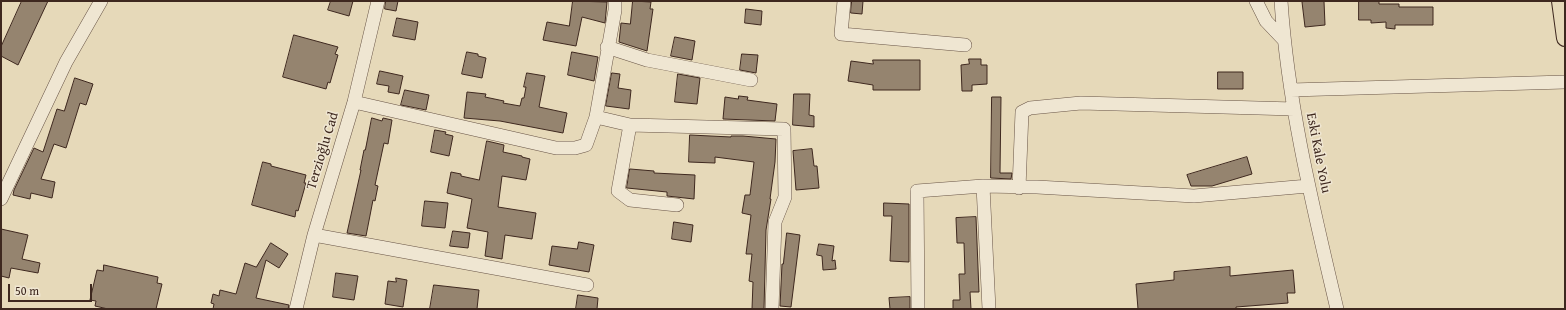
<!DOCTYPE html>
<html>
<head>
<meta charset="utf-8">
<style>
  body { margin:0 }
  #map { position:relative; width:1566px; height:310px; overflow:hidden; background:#e6d9b9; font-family:"Gentium Book Plus",serif }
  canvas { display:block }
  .frame { position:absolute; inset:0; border:2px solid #3e281f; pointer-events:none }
  .scale { position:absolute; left:8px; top:284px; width:84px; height:18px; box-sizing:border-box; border:2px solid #3e281f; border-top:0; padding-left:5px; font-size:12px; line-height:14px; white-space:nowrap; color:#3e281f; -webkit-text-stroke:3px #efe6d2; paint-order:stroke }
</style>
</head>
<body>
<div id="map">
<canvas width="1566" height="310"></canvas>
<div class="frame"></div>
<div class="scale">50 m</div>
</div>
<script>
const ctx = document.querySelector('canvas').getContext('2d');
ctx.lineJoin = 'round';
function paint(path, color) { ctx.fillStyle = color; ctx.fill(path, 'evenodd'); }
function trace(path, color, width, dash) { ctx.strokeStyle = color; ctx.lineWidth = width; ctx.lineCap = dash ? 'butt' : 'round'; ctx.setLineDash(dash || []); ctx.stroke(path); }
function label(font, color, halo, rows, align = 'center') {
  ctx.font = font + ' "Gentium Book Plus",serif'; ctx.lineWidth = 3; ctx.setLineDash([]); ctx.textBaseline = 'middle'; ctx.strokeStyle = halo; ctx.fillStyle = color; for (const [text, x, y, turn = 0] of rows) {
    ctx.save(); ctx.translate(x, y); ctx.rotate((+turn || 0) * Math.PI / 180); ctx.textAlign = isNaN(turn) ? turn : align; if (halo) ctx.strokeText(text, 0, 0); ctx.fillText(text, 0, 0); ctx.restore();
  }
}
const building = new Path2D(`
  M22,1H48L18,65L1,56V47Z
  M331,1H353L349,16L328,10Z
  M386,1H398L396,11L385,9Z
  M573,1L607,2L605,23L582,17L576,46L543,40L547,22L569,26Z
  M633,1L651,2L650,9H653L647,51L619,42L621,23L630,24Z
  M852,1H863L862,14L851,13Z
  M1324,1L1325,25L1305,27L1302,2Z
  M1359,1H1379V4H1399V7H1433V25H1395V29L1386,28V22L1371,23V20H1359Z
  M746,9L762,11L761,25L745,23Z
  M397,18L418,22L415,40L393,36Z
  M294,35L338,47L335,54L338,55L330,83L328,82L326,89L283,77Z
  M675,37L695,41L692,60L671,56Z
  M467,52L478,54V56L486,58L482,78L462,74Z
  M572,52L598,57L594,81L568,75Z
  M742,54L758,55L756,73L740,70Z
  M969,59H981V65H987V84L972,85V91H962L961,65L969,64Z
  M873,60H920V90H873V85L848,81L851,61L873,64Z
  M380,71L403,76L399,94L388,92L389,86L377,84Z
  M1218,72H1243V89H1218Z
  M527,73L545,76L539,107L567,113L563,133L500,121L464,118L467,92L486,94L485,97L504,101L503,103L520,106L522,98H524L526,87H524Z
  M612,73L620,74L618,88L631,90L629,109L606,106Z
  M678,74L700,78L697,104L675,102Z
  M75,78L93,84L86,105L80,103L66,148L54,144L41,179L55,182L52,198L31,193L30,199L13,195L14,190L34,148L43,152L57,109L64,111Z
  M405,90L429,95L426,110L401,105Z
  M794,94H810L809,115L814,116V127L793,125Z
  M739,96L748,97L747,100L777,104L775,121L723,119L725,97L738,99Z
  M992,97H1001L1000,173H1012L1011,179L991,178Z
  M372,118L382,121L383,118L392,120L388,144L384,143L375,185L378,186L375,201L373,200L366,236L347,233L361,170H360L364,150H365Z
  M435,130L446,132L445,134L453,136L449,156L431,152Z
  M690,135L731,137V136H743L776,139L775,162L770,199H771L766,230L764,309H752L753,282L749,281L752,254H746L751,215L742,213L745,195H750L754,162L715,157V163L689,162Z
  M487,141L504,145L503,152L522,156V157L530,159L526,180L502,176L498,207L536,213L532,239L505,235L502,259L485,256L488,232L467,228L472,199L447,193L451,172L461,174V176L479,180Z
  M812,149L814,166H817L819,188L796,190L793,151Z
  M1247,157L1252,174L1212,186H1191L1187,175Z
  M263,162L271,164V166L306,175L304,183H306L298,211L296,210L295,217L252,205Z
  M630,169L654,171V173L695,175L694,199L667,196V192L627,188Z
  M425,201L448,203L445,228L422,226Z
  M884,203L909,204V262L890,261L892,216H884Z
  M976,217L979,292H970L971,309H953V300H960L959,274H965L964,243H957L956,218Z
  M674,222L693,225L691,242L672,239Z
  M1,229L28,235L22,259L40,263L38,273L11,268L9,278L1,276Z
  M453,231L470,233L468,248L450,246Z
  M787,233L800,235L791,307L780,306L782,264H783Z
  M579,242L594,245L589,272L549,265L552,246L577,249Z
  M271,243L288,254L279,268L266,260L256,298L289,305L288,309H213L214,304L211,303L213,294L219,296L220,290L236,294L245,263L256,267Z
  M819,244L834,246L832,261L835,260L836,269L823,270L822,256L817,255Z
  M104,265L158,277L157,283L162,284L156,309H108L95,306L96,301L90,300L97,270L103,271Z
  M1230,267V276L1293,270L1295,293H1287L1288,303L1236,307V309H1138L1136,284L1174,280V272Z
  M336,273L358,276L354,300L333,297Z
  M396,278L407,280L403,307L385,304L388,281L396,282Z
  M434,285L479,290L477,309H430Z
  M578,295L598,298L597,309H576Z
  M910,297V309H890L889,298Z`);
const minor = new Path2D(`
  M844,1L841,34L965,45
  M1256,1L1266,21L1284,40
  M1281,1C1288,106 1313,207 1337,309
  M607,47L647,60L751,80
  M1291,90L1565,82
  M354,102L556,148H575L586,145L596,117L615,10V1
  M596,117L630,125L784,129L785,197L775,222L772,309
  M630,125L618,191L630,200L677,205
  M983,186L989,309
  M1019,188L1022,112L1030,108L1081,103L1294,109
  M1,199L66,62L101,1
  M314,235L587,285
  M296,309L314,235L354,102L378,1
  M918,309L917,191L983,186L1037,187L1194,196L1308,186`);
const major = new Path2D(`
  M1560,1L1565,38`);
const streetNames = [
  ["Terzioğlu Cad",323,151,-73],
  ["Eski Kale Yolu",1318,153,79]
];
paint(building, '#95846f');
trace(building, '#3e281f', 1);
trace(minor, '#685446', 14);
trace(major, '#3e281f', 18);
trace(minor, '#efe6d2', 13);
trace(major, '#e6d9b9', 16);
label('14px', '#3e281f', '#efe6d2', streetNames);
</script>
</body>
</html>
